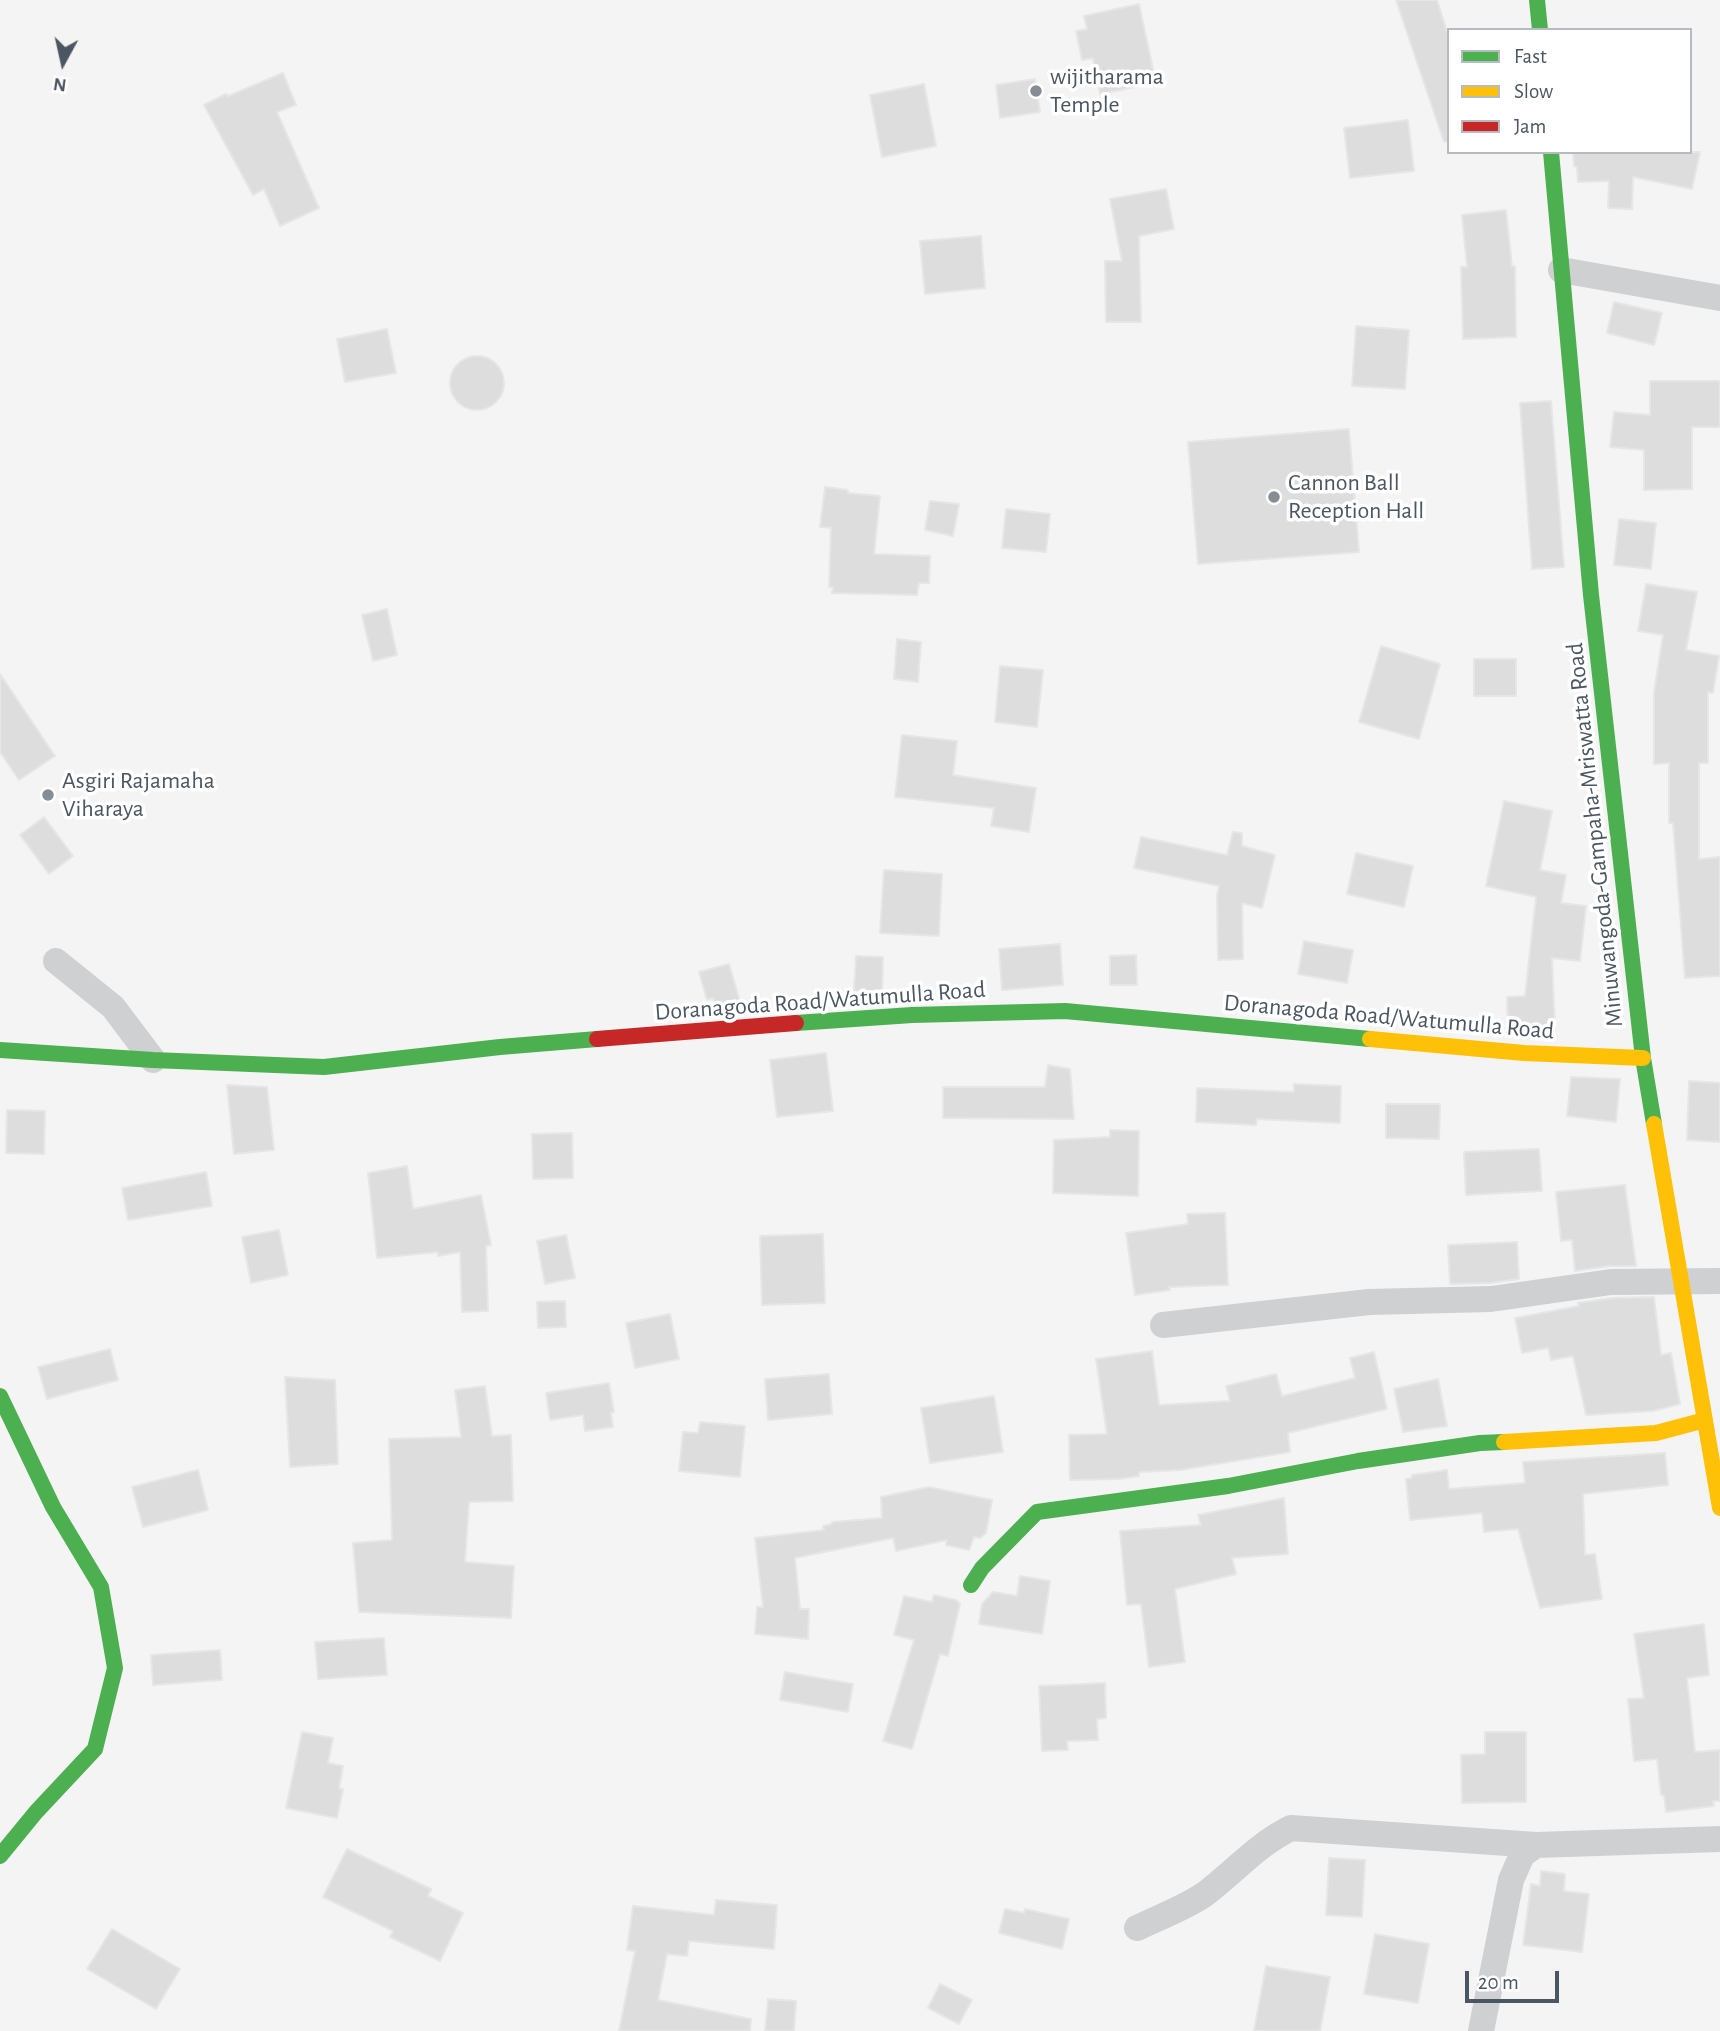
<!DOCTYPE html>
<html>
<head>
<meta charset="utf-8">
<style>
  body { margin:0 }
  #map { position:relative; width:1720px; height:2031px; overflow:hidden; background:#f4f4f4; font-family:"Alegreya Sans",sans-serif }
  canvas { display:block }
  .legend { position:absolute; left:1447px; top:28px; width:245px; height:126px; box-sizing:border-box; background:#fff; border:2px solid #b7bbc0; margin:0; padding:9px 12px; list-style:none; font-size:21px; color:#4a5661 }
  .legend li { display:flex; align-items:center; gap:14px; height:35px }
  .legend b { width:35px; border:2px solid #b7bbc0 }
  .north { position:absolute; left:28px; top:28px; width:70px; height:70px; -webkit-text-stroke:5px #fff; paint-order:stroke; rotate:188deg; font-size:19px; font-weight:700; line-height:28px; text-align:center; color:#4a5661 }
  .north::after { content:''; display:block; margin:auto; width:24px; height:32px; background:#4a5661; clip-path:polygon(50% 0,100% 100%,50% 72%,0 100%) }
  .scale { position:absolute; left:1465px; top:1971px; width:94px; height:32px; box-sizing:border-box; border:4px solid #4a5661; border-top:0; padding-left:9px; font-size:21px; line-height:24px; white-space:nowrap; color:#4a5661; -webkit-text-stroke:5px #fff; paint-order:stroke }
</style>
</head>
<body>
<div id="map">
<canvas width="1720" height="2031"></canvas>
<ul class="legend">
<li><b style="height:9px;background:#4caf50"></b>Fast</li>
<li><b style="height:9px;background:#ffc107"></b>Slow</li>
<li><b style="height:9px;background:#c62828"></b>Jam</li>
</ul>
<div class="north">N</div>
<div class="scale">20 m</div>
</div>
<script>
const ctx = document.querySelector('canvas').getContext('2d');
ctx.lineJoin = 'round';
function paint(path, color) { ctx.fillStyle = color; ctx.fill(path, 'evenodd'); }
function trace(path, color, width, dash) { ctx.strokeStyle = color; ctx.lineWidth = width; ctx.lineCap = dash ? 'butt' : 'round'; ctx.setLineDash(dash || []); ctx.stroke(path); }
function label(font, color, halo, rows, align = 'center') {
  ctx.font = font + ' "Alegreya Sans",sans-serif'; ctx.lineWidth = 7; ctx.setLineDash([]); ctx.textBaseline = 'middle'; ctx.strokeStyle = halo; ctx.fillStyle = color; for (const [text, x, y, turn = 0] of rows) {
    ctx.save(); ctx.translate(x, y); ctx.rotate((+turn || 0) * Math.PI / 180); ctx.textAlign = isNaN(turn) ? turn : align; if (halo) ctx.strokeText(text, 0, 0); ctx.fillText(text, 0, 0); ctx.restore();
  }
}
const building = new Path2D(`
  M1396,0H1437L1449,38V141L1444,142Z
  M1139,4L1156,83L1100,94L1093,58L1082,60L1076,31L1087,29L1084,16Z
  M283,73L296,105L277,112L319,208L280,226L264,189L253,195L204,105L226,94L228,96Z
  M1035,79L1040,112L1000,118L996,85Z
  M924,84L936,146L882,157L870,95Z
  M1408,120L1414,171L1350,178L1344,128Z
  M1573,152H1700L1692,189L1633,177L1632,209L1608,208L1609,181L1578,182L1577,167L1574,166Z
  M1166,189L1174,229L1139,236L1141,322H1106L1105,261H1122L1110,199Z
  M1506,210L1512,266H1515L1516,337L1463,339L1461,267H1467L1462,215Z
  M981,236L985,288L925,294L920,241Z
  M1614,302L1662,313L1654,345L1607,333Z
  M1356,326L1409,330L1405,389L1352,386Z
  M387,329L396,373L345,382L337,339Z
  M450 383a27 27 0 1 1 54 0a27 27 0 1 1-54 0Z
  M1650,381H1720V427H1692V489L1644,490V450L1610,447L1614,412L1650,415Z
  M1551,401L1564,567L1532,569L1520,403Z
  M1349,429L1359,552L1198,564L1188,442Z
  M825,487L848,490V493L880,496L874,554L930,556L929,583H919L917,595L832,593L833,587H829L831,528L820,527Z
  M930,501L959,504L953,536L925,530Z
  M1006,509L1050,514L1046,552L1002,548Z
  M1619,519L1656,523L1651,569L1614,565Z
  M1646,584L1697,592L1686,650L1719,656L1713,693L1708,692V763H1699V859L1720,857V976L1685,978L1673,823H1669V763L1654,764V692L1663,635L1638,631Z
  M387,609L397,655L373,661L362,615Z
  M897,639L921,642L918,682L894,679Z
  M1381,646L1440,664L1419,739L1359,722Z
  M1474,659H1516V696H1474Z
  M1000,666L1043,670L1037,727L995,722Z
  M0,674L55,756L19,780L0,752Z
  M902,735L957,741L953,775L1036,788L1029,832L991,826L994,808L895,797Z
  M1504,801L1552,811L1540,870L1566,875L1561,903L1586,906L1580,961L1552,958L1555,1030H1508L1507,997L1525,996L1536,897L1486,886Z
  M44,817L73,856L49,874L20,835Z
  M1233,832L1242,833V846L1275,855L1262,908L1242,903L1243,959L1218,960L1217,896L1219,886L1134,868L1141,837L1227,855Z
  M1356,853L1413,866L1404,907L1347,894Z
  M884,870L942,874L939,936L880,933Z
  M1304,941L1353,950L1347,983L1298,974Z
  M1060,944L1063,985L1002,990L999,949Z
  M1136,955L1137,985H1110V956Z
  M856,956L883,957L882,992L854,991Z
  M729,964L741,1005L715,1007L713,998L707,1000L699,972Z
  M826,1053L833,1111L777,1117L770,1060Z
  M1048,1065L1070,1069L1074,1119L943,1118V1087H1045Z
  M1571,1077L1620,1079L1616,1122L1567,1116Z
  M1689,1081L1720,1083V1142L1687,1140Z
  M1294,1084L1341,1086L1340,1123L1257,1119L1256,1125L1196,1122L1197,1088L1294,1092Z
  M227,1085L267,1087L274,1150L234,1154Z
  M1386,1104H1440L1439,1139L1386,1138Z
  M7,1110L45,1111L44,1154L6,1153Z
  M1110,1130L1139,1131L1138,1196L1053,1193L1054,1140L1110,1137Z
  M572,1133L573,1178L533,1179L532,1134Z
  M1539,1149L1542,1191L1466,1195L1464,1152Z
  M407,1166L413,1209L481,1195L491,1245L486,1246L488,1311L462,1312L460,1252L438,1256V1252L377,1258L368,1173Z
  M206,1172L212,1206L128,1220L122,1188Z
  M1625,1185L1636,1266H1609L1575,1271L1572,1240L1561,1241L1556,1192Z
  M1225,1213L1228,1285L1169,1287L1170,1290L1135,1295L1126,1233L1188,1224L1187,1214Z
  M279,1230L288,1275L251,1283L242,1237Z
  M823,1234L825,1303L762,1305L760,1236Z
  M566,1235L575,1278L545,1284L537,1241Z
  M1517,1242L1519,1279L1490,1283L1450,1284L1448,1245Z
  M1654,1297L1661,1355L1671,1353L1680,1404L1653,1411L1586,1415L1573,1356L1551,1360L1548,1348L1522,1353L1515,1318L1579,1306L1578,1303L1612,1298Z
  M565,1301L566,1327L538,1328L537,1302Z
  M670,1314L679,1359L635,1368L626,1323Z
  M110,1349L118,1380L47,1399L38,1367Z
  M1152,1351L1159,1405L1230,1401L1226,1386L1276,1374L1282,1396L1355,1378L1350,1358L1374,1352L1387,1409L1288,1433L1290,1452L1180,1470L1139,1472V1476L1119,1479L1070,1480L1069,1435L1107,1434L1096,1359Z
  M829,1374L832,1414L768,1420L765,1379Z
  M285,1377L335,1380L338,1464L290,1467Z
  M1438,1379L1447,1426L1403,1432L1394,1389Z
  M609,1383L614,1412L611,1413L613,1427L585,1431L583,1415L550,1420L546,1393Z
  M485,1386L492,1436L511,1435L513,1501L469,1502L465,1562L514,1566L511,1618L359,1612L353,1543L392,1540L389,1439L461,1437L455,1390Z
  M994,1396L1003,1452L930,1463L921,1408Z
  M700,1422L745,1426L740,1477L679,1471L683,1432L698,1433Z
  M1665,1453L1668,1485L1583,1494L1585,1555L1595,1554L1602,1599L1540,1608L1518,1529L1484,1532L1482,1513L1410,1520L1406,1479L1412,1478V1475L1447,1470L1449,1489L1525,1483L1523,1462Z
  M198,1470L208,1510L143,1527L132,1487Z
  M929,1487L992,1500L986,1533L980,1538L974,1537L969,1550L946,1545L947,1540L896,1551L893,1538L795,1558L800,1609H809L808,1639L755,1634L757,1607H763L755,1538L824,1530L823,1526L832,1524V1522L882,1518L881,1497Z
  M1284,1498L1288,1554L1232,1558L1236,1574L1175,1589L1185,1662L1149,1667L1141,1604L1127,1605L1120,1531L1201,1525L1198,1515Z
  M1020,1576L1050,1581L1042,1634L979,1624L982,1604L993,1592L1017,1596Z
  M934,1595L956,1600L960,1604L948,1656L940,1654L912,1749L883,1741L914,1640L894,1635L904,1596L932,1602Z
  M1704,1624L1709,1675L1687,1678L1695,1752L1720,1750V1801H1713L1714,1806L1666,1812L1664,1795H1661L1657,1759L1634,1761L1628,1699L1644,1698L1634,1634Z
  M384,1638L387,1675L318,1679L315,1642Z
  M220,1650L222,1680L153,1685L151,1655Z
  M785,1672L853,1684L848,1712L780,1700Z
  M1105,1683L1106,1718L1097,1719L1098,1740L1067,1741L1068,1750L1042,1751L1039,1686Z
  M302,1732L333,1738L328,1763L343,1766L339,1789H343L337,1818L286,1808Z
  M1485,1732H1526V1802L1462,1803L1461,1755L1485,1754Z
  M347,1849L431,1889L428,1896L463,1913L440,1961L390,1937L393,1931L323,1897Z
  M1329,1858L1365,1860L1362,1917L1326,1915Z
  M1541,1871L1565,1874L1564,1891L1589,1894L1582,1952L1523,1945L1531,1884L1540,1886Z
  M716,1900L777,1905L774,1949L689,1941L687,1956L667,1954L658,2000L751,2019L750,2031H619L635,1951L627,1950L633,1906L714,1915Z
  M1005,1909L1024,1913L1025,1909L1069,1919L1062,1949L999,1933Z
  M112,1929L180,1969L156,2009L87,1969Z
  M1375,1934L1429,1944L1418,2003L1364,1994Z
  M1266,1966L1330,1977L1320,2031H1254Z
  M940,1984L972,2000L959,2024L928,2008Z
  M768,1999L796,2001L794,2031H765Z`);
const street = new Path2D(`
  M1561,270L1720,298
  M56,961L113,1007L153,1060
  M1163,1325L1369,1302L1491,1299L1611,1282L1720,1281
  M1137,1928C1159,1917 1185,1908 1205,1894C1234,1872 1258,1844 1291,1828L1536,1845
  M1481,2031L1511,1880L1522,1855L1536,1845L1720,1839`);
const fast = new Path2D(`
  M1537,0L1540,30
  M1551,152L1591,595L1643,1058L1654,1124
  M796,1023L912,1015L1065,1011L1370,1039
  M0,1050L153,1060L324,1067L500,1047L597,1039
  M0,1396L53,1507L101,1587L115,1668L95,1749L36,1812L0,1856
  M971,1585L982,1568L1037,1512L1228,1486L1358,1461L1480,1443L1504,1442`);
const slow = new Path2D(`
  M1370,1039L1524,1053L1643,1058
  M1654,1124L1720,1508
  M1504,1442L1656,1433L1705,1420`);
const jam = new Path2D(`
  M597,1039L796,1023`);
const markers = [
  [1036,91,7,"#868d94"],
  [1274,497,7,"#868d94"],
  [48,795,7,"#868d94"]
];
const poiNames = [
  ["wijitharama",1050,77],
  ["Temple",1050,105],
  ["Cannon Ball",1288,483],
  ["Reception Hall",1288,511],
  ["Asgiri Rajamaha",62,781],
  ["Viharaya",62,809]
];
const streetNames = [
  ["Minuwangoda-Gampaha-Mriswatta Road",1595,835,-96],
  ["Doranagoda Road/Watumulla Road",820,1001,-4],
  ["Doranagoda Road/Watumulla Road",1389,1017,5]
];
paint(building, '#ddddde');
trace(building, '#e5e6e7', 2);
trace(street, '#ced0d2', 26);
trace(fast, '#4caf50', 16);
trace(slow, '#ffc107', 16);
trace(jam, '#c62828', 16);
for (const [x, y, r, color] of markers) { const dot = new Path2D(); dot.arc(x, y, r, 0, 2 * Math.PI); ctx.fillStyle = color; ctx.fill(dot); trace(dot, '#fff', 2.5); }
label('24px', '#4a5661', '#fff', poiNames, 'left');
label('24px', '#4a5661', '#fff', streetNames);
</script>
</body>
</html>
